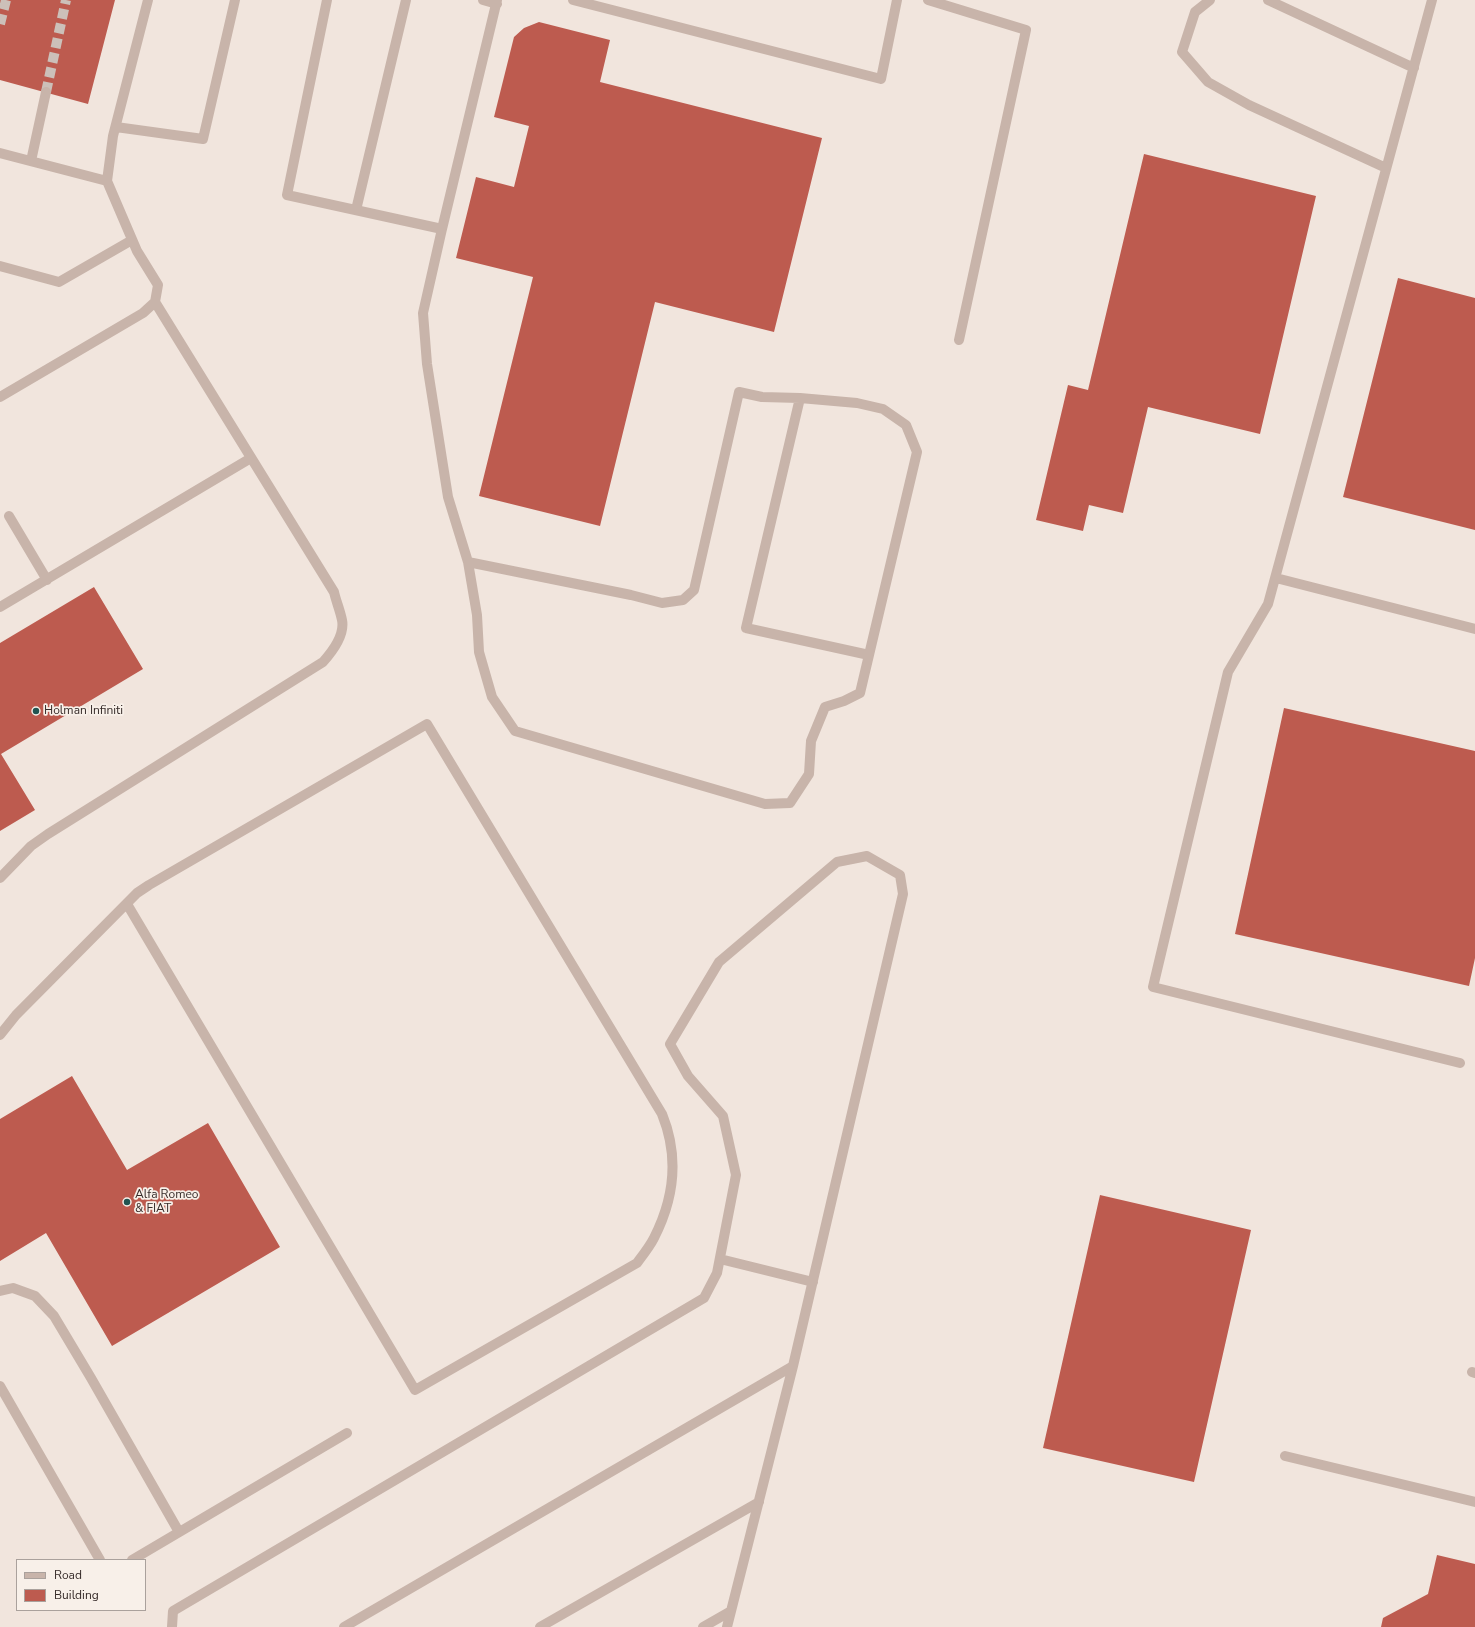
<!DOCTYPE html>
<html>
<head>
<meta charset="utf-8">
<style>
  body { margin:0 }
  #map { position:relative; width:1475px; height:1627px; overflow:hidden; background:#f1e5dd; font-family:"Nunito Sans",sans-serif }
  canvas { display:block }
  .legend { position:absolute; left:16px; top:1559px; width:130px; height:52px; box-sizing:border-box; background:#f8f0e9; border:1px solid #aaa19c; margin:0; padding:5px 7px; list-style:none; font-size:12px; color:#362b29 }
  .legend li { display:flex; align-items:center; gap:8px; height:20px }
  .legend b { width:20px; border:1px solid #aaa19c }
</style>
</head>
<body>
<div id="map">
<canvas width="1475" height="1627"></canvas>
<ul class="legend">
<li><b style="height:5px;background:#c8b4aa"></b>Road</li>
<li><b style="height:11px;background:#bd5b4f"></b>Building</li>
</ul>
</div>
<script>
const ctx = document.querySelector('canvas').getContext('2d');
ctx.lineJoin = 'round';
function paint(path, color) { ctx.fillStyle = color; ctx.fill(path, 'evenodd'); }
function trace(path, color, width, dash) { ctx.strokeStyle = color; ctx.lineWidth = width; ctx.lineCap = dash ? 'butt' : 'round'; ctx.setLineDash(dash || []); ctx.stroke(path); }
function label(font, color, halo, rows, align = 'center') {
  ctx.font = font + ' "Nunito Sans",sans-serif'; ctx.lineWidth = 3.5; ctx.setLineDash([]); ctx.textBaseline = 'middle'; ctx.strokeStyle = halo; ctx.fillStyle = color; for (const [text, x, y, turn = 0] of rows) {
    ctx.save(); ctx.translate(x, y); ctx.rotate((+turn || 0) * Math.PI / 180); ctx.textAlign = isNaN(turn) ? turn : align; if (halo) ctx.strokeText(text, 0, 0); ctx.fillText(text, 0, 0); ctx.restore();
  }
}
const building = new Path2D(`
  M0,0H115L88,104L0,80Z
  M539,22L610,40L600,82L822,138L774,332L655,302L600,526L479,496L533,277L456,258L476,177L514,187L529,126L494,117L514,37L524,28Z
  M1144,154L1316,196L1260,434L1148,407L1123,513L1089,505L1083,531L1036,520L1068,385L1088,390Z
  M1398,278L1475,298V530L1343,497Z
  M94,587L143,669L1,754L35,810L0,831V643Z
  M1284,708L1475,751V958L1469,986L1235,934Z
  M72,1076L127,1170L208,1123L280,1247L112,1346L46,1233L0,1261V1119Z
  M1100,1195L1251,1230L1194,1482L1043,1448Z
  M1437,1555L1475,1564V1627H1381L1383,1618L1428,1594Z`);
const minorTunnel = new Path2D(`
  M0,24L6,0
  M46,92L66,0`);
const minor = new Path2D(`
  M327,0L287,195L442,229L497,0
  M483,0L497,4
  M573,0L881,79L897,0
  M928,0L1026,30L959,340
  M1210,0L1195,12L1182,52L1208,82L1249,105L1386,168
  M1268,0L1414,68
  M1432,0L1268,604L1228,672L1153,987L1460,1063
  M116,127L203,139L235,0
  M0,153L107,181
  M31,161L46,92
  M356,210L406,0
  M442,229L423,313L427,364L448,497L468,562L477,615L479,652L492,697L515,731L765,804L790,803L809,774L811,741L825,707L844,701L860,693L917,452L906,425L883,409L857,403L800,398L762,397L739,392L694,590L683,600L662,603L631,595L468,562
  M0,266L59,282L132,240
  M0,397L143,313L155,302L158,285L137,251L107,181L113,136L148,0
  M800,398L746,628L869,655
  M9,516L47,580
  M1276,578L1475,629
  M0,607L251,458
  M0,878L31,846L48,834L323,662C332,652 345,635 342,620C340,610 336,601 334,592L155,302
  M0,1035L16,1015L137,893L149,885L427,724L662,1114C679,1156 675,1197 654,1238C650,1246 643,1255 637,1263L415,1390L127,904
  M720,1259L813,1282
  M0,1291L13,1288L35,1296L54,1316L91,1378L179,1532
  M1472,1372L1475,1373
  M0,1386L100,1560
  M1285,1456L1475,1502
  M132,1560L347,1433
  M172,1627L173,1611L704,1298L717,1273L736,1175L723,1116L688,1076L670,1044L719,962L837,862L867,856L900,875L903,894L793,1366L727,1627
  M344,1627L793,1366
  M540,1627L759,1502
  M703,1627L731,1611`);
const markers = [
  [36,711,4,"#215451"],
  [127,1202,4,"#215451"]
];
const poiNames = [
  ["Holman Infiniti",44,711],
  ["Alfa Romeo",135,1195],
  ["& FIAT",135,1209]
];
paint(building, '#bd5b4f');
trace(minorTunnel, '#ccc0b9', 10, [10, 5]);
trace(minor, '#c8b4aa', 10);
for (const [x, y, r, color] of markers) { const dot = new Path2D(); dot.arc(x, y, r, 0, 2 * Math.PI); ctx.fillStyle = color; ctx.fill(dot); trace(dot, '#f8f0e9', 1.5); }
label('12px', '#362b29', '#f8f0e9', poiNames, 'left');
</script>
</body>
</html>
